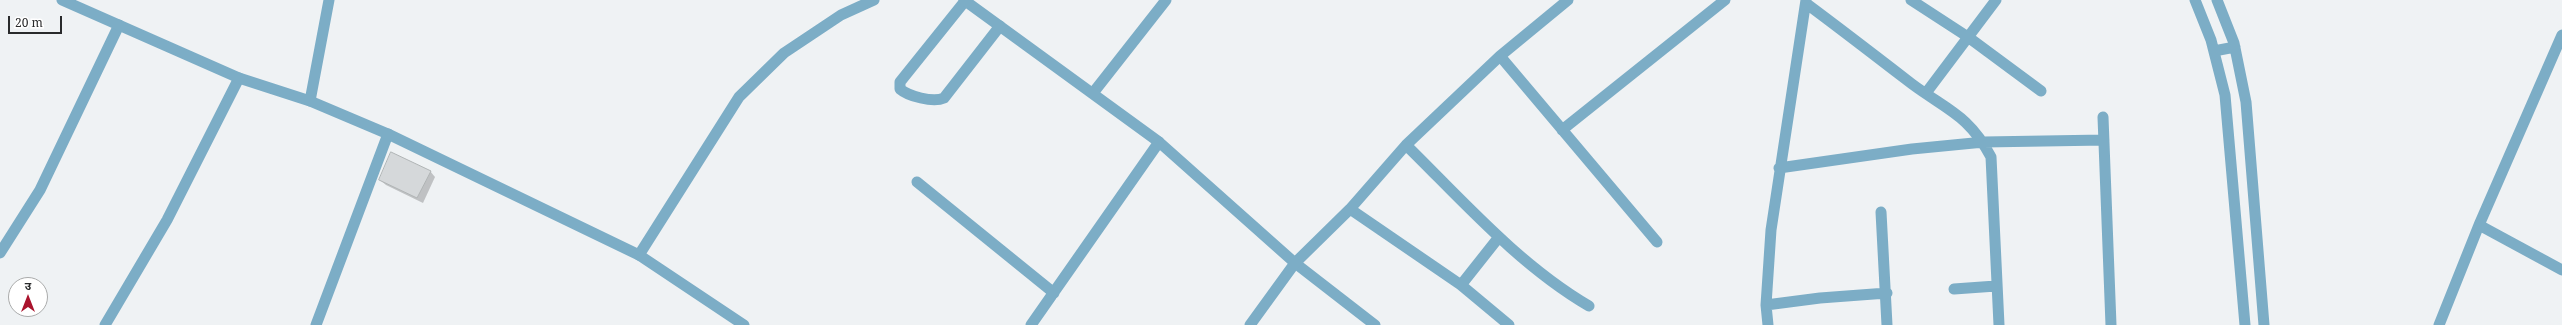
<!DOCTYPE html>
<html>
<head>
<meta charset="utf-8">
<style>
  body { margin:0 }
  #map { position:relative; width:2562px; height:325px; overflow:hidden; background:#eff2f4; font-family:"Noto Serif","Noto Sans Devanagari",serif }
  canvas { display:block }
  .north { position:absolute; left:8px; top:277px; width:40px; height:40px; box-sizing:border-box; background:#fff; border:1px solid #a9aaaa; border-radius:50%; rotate:0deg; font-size:11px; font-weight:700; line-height:16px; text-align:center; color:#292a2b }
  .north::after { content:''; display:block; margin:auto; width:14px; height:18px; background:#aa132d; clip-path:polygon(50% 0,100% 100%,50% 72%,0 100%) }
  .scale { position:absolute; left:8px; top:16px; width:54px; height:18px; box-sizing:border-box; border:2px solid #292a2b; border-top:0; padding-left:5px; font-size:12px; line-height:14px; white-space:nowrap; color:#292a2b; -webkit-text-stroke:3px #fff; paint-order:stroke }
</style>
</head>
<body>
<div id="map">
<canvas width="2562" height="325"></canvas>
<div class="north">उ</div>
<div class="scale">20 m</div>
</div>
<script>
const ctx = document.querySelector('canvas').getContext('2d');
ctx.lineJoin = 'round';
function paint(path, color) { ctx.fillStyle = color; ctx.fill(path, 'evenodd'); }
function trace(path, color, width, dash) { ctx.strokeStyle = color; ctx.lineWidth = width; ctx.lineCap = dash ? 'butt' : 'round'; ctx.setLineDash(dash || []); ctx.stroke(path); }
const shadow = new Path2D(`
  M430,171L435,177L423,203L386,185L380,180Z`);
const building = new Path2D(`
  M391,152L431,171L417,198L379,180Z`);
const minor = new Path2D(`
  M1911,0L1968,37L2041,91
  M965,1L900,82V89C908,96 933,103 944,98L1000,26
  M1807,4C1842,30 1877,57 1912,84C1947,110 1969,115 1991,157L1999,325
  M1500,56L1657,242
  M1093,93L1166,0
  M1926,93L1996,0
  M310,101L329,0
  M2103,117L2111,325
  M1562,130L1725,0
  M1406,145C1463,201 1519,265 1589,306
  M1779,168L1912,149L1984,142L2104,140
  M917,182L1054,293
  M1350,209L1461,285L1509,325
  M1881,212L1887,325
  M2479,225L2562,270
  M0,253L40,190L119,25
  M639,255L739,97L784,53L841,15L874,0
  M1461,285L1499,237
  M1954,289L1996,286
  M1766,305L1820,298L1887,293
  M105,325L167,220L239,78
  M316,325L388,134
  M1031,325L1159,142
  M1375,325L1295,263L1350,209L1406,145L1500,56L1568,0
  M1768,325L1766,305L1771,230L1806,0
  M2439,325L2479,225L2562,35`);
const tertiary = new Path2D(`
  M62,0L239,78L310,101L388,134L639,255L744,325
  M964,0L1159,142L1295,263L1250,325
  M2195,0L2211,40L2225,95L2245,325
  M2217,0L2234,43L2246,102L2264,325
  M2214,51L2235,47`);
paint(shadow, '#0003');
paint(building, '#d5d8da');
trace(building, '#b0b4b5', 1);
trace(minor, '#7cadc6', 11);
trace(tertiary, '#7cadc6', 11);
</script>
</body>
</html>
